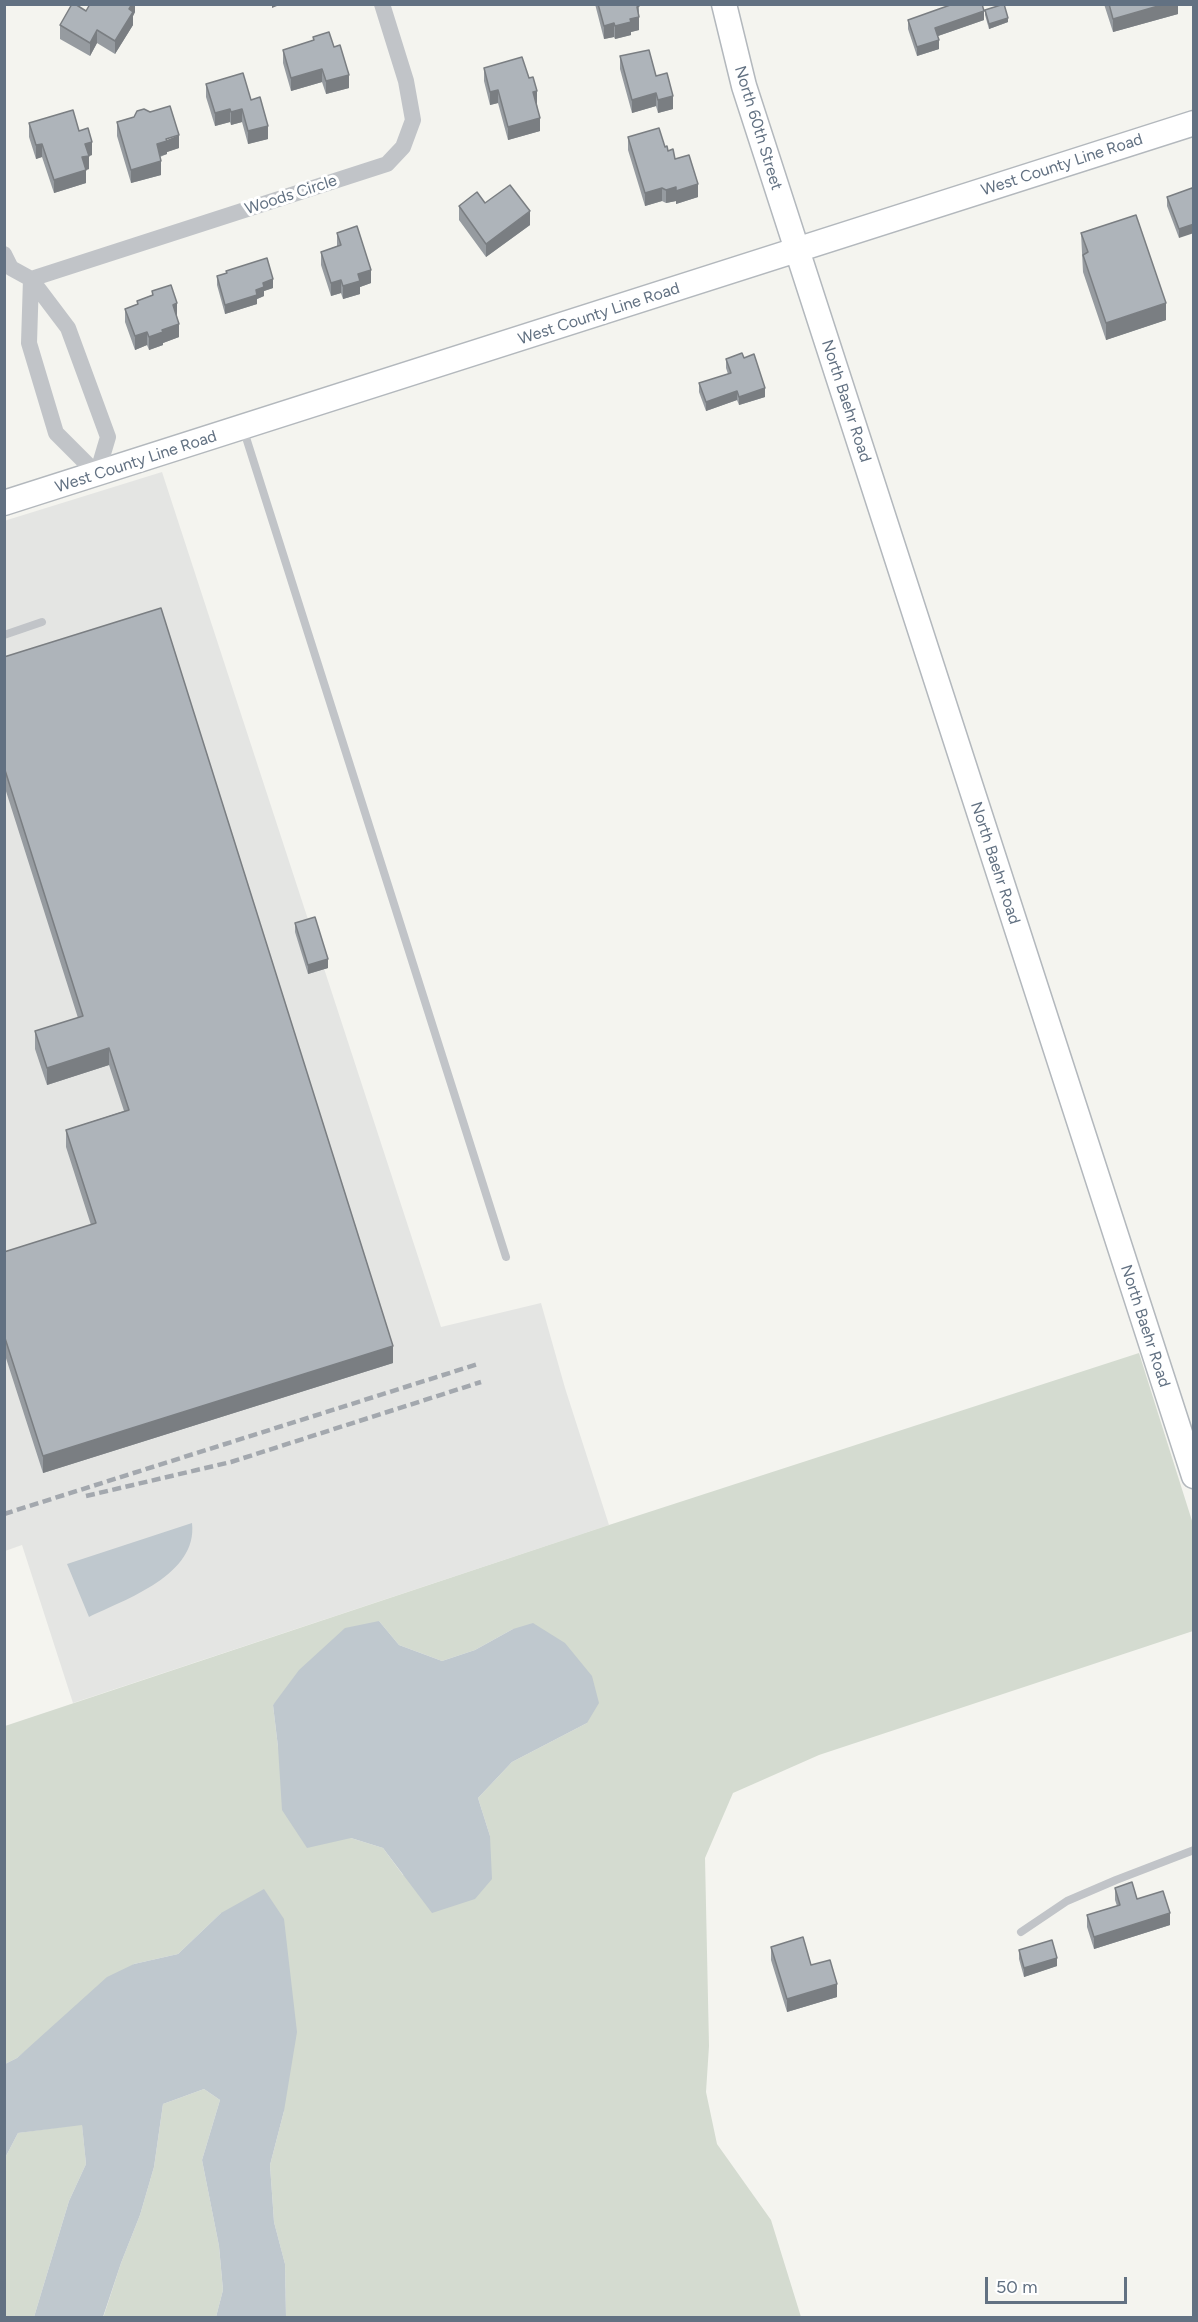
<!DOCTYPE html>
<html>
<head>
<meta charset="utf-8">
<style>
  body { margin:0 }
  #map { position:relative; width:1198px; height:2322px; overflow:hidden; background:#f4f4ef; font-family:Figtree,sans-serif }
  canvas { display:block }
  .frame { position:absolute; inset:0; border:6px solid #627182; pointer-events:none }
  .scale { position:absolute; left:985px; top:2277px; width:142px; height:27px; box-sizing:border-box; border:3px solid #627182; border-top:0; padding-left:8px; font-size:18px; line-height:21px; white-space:nowrap; color:#627182; -webkit-text-stroke:4px #fff; paint-order:stroke }
</style>
</head>
<body>
<div id="map">
<canvas width="1198" height="2322"></canvas>
<div class="frame"></div>
<div class="scale">50 m</div>
</div>
<script>
const ctx = document.querySelector('canvas').getContext('2d');
ctx.lineJoin = 'round';
function paint(path, color) { ctx.fillStyle = color; ctx.fill(path, 'evenodd'); }
function trace(path, color, width, dash) { ctx.strokeStyle = color; ctx.lineWidth = width; ctx.lineCap = dash ? 'butt' : 'round'; ctx.setLineDash(dash || []); ctx.stroke(path); }
function label(font, color, halo, rows, align = 'center') {
  ctx.font = font + ' Figtree,sans-serif'; ctx.lineWidth = 6; ctx.setLineDash([]); ctx.textBaseline = 'middle'; ctx.strokeStyle = halo; ctx.fillStyle = color; for (const [text, x, y, turn = 0] of rows) {
    ctx.save(); ctx.translate(x, y); ctx.rotate((+turn || 0) * Math.PI / 180); ctx.textAlign = isNaN(turn) ? turn : align; if (halo) ctx.strokeText(text, 0, 0); ctx.fillText(text, 0, 0); ctx.restore();
  }
}
const built = new Path2D(`
  M162,472L441,1327L541,1303L565,1388L609,1525L73,1703L22,1545L5,1551L4,521Z`);
const green = new Path2D(`
  M1139,1353L1193,1524V1631L819,1755L733,1793L705,1858L709,2046L706,2092L717,2144L771,2220L801,2317H286L285,2264L274,2222L270,2165L284,2111L221,1913L178,1954L134,1964L17,2058L5,2064V1726L609,1525ZM379,1621L399,1645L442,1661L475,1650L513,1629L587,1723L512,1762L478,1798L490,1836L403,1875L383,1848L351,1838L278,1747L273,1705Z
  M204,2089L220,2100L202,2160L219,2246L223,2290L216,2317L103,2318L121,2263L140,2215L154,2167L163,2104Z
  M82,2124L86,2164L69,2201L34,2317L5,2318V2158L18,2133Z`);
const water = new Path2D(`
  M192,1523C198,1575 126,1599 89,1617L67,1564Z
  M379,1621L399,1645L442,1661L475,1650L513,1629L533,1623L565,1643L592,1676L599,1703L587,1723L512,1762L478,1798L490,1836L492,1879L475,1899L432,1913L383,1848L351,1838L307,1848L282,1810L278,1747L273,1705L299,1670L345,1628Z
  M264,1889L284,1919L297,2032L284,2111L270,2165L274,2222L285,2264L286,2317H216L223,2290L219,2246L202,2160L220,2100L204,2089L163,2104L154,2167L140,2215L121,2263L103,2317H34L69,2201L86,2164L82,2125L18,2133L5,2158V2064L17,2058L107,1977L134,1964L178,1954L221,1913Z`);
const lane = new Path2D(`
  M243,428L506,1257
  M4,635L42,622
  M1021,1932L1067,1901L1116,1880L1194,1850`);
const street = new Path2D(`
  M4,254L11,268L31,279L68,328L108,437L97,474L56,433L29,343L31,279
  M31,279L387,164L403,147L413,120L406,81L382,4`);
const secondary = new Path2D(`
  M724,4L744,86L1194,1476
  M4,503L1194,123`);
const rail = new Path2D(`
  M86,1496L231,1462L481,1382
  M4,1514L478,1364`);
const wall = new Path2D(`
  M135,4V12L133,16V25L115,54L97,43L90,56L60,39V25L86,11Z
  M595,4H639V30L631,32V35L615,39L614,37L604,39Z
  M1104,4H1178V14L1113,32Z
  M985,10L1008,22L989,29L985,15Z
  M908,20H984L938,36L939,49L917,56L908,29Z
  M313,37L334,47L349,88L326,94L322,82L291,91L283,63V50L313,41Z
  M620,56L656,76L673,109L658,113L656,106L632,113L620,69Z
  M484,68L537,104L540,131L508,140L498,103L490,105L484,81Z
  M206,84L251,100L268,139L248,144L242,122L231,125L230,122L215,126L206,97Z
  M117,122L179,148L167,152V154L160,157L161,175L131,183L117,136Z
  M29,123L79,131L92,155L89,156V169L86,170V183L54,193L42,157L36,159L29,137Z
  M628,137L665,147L675,159L698,197L676,204V201L666,203L662,201L645,206L628,150Z
  M1192,188L1179,238L1167,206V197Z
  M485,203L530,225L486,257L459,220V206Z
  M337,233L371,283L360,287V294L343,299L341,293L331,296L321,265V252L337,246Z
  M1081,233L1166,320L1106,340L1083,272Z
  M226,271L273,288L264,291V296L257,299V304L225,314L217,285V276L226,274Z
  M152,291L177,317L179,337L163,343V345L149,350L147,345L135,350L125,322V309L137,305V301L152,295Z
  M744,358L765,397L739,405L737,400L706,411L699,392V383L728,374L726,368V359Z
  M4,657L393,1363L43,1473L4,1352V1252L91,1225L66,1147V1130L124,1111L109,1065L47,1085L35,1049V1031L78,1018L4,785Z
  M295,923L328,968L308,974L295,932Z
  M1115,1888L1137,1899L1170,1925L1094,1949L1087,1927V1915L1117,1906L1115,1900Z
  M771,1947L811,1965L837,1997L787,2012L771,1960Z
  M1019,1950L1057,1966L1024,1977L1019,1959Z`);
const shadedWall = new Path2D(`
  M132,4H135V12L133,16V25L115,54V41Z
  M272,4H282L272,8Z
  M1165,4H1178V14L1113,32V19Z
  M984,11V20L935,37V28Z
  M639,17V30L631,32V35L615,39V26L630,19Z
  M1008,18V22L989,29V24Z
  M614,23V37L604,39V26Z
  M97,30V43L90,56V43Z
  M939,40V49L917,56V47Z
  M322,69V82L291,91V78Z
  M349,75V88L326,94V81Z
  M498,90V103L490,105V92Z
  M537,91V104L533,105V92Z
  M656,93V106L632,113V100Z
  M673,96V109L658,113V100Z
  M230,109V122L215,126V113Z
  M242,109V122L231,125V112Z
  M540,118V131L508,140V127Z
  M268,126V139L248,144V131Z
  M179,135V148L167,152V154L157,157V144Z
  M92,142V155L89,156V169L82,171V157L85,144Z
  M42,144V157L36,159V145Z
  M161,161V175L131,183V170Z
  M86,170V183L54,193V180Z
  M698,184V197L676,204V191Z
  M676,187V201L666,203V190Z
  M662,188V201L645,206V193Z
  M530,211V225L486,257V244Z
  M1194,224V233L1179,238V229Z
  M371,270V283L360,287V294L343,299V286L358,274Z
  M273,279V288L264,291V296L257,299V304L225,314V305L263,283Z
  M341,280V293L331,296V283Z
  M177,303V317L173,318V305Z
  M1166,303V320L1106,340V323Z
  M179,324V337L163,343V345L149,350V337L162,330Z
  M147,332V345L135,350V336Z
  M765,388V397L739,405V397Z
  M737,391V400L706,411V402Z
  M328,959V968L308,974V965Z
  M109,1048V1065L47,1085V1068Z
  M393,1346V1363L43,1473V1456Z
  M1170,1913V1925L1094,1949V1937Z
  M1057,1958V1966L1024,1977V1968Z
  M837,1984V1997L787,2012V1999Z`);
const building = new Path2D(`
  M72,4H75L86,11L90,4H132L129,9L133,12L115,41L97,30L90,43L60,25Z
  M598,4H639V6L637,7L639,17L630,19L631,22L615,26L614,23L604,26Z
  M953,4H982L984,11L935,28L939,40L917,47L908,20Z
  M1004,4L1008,18L989,24L985,10Z
  M1109,4H1165L1113,19Z
  M329,32L334,47L340,45L349,75L326,81L322,69L291,78L283,50L314,40L313,37Z
  M649,50L656,76L667,73L673,96L658,100L656,93L632,100L620,56Z
  M522,57L529,78L533,77L537,91L533,92L540,118L508,127L498,90L490,92L484,68Z
  M243,73L251,100L260,97L268,126L248,131L242,109L231,112L230,109L215,113L206,84Z
  M170,106L179,135L166,139L167,141L157,144L161,161L131,170L117,122L134,117L137,111L144,109L150,112Z
  M73,110L79,131L88,128L92,142L85,144L89,156L82,157L86,170L54,180L42,144L36,145L29,123Z
  M659,128L665,147L667,146L668,151L673,149L675,159L689,155L698,184L676,191V187L666,190L662,188L645,193L628,137Z
  M510,185L530,211L486,244L459,206L477,192L485,203Z
  M1192,188L1194,193V224L1179,229L1167,197Z
  M1136,215L1166,303L1106,323L1083,255L1088,252L1081,233Z
  M357,226L371,270L358,274L360,281L343,286L341,280L331,283L321,252L341,245L337,233Z
  M267,258L273,279L263,283L264,287L256,290L257,295L225,305L217,276L227,273L226,271Z
  M171,285L177,303L173,305L179,324L162,330L163,332L149,337L147,332L135,336L125,309L138,304L137,301L153,295L152,291Z
  M742,353L744,358L754,354L765,388L739,397L737,391L706,402L699,383L731,373L726,359Z
  M161,608L393,1346L43,1456L4,1335V1252L96,1223L66,1130L129,1110L109,1048L47,1068L35,1031L83,1016L4,767V657Z
  M315,917L328,959L308,965L295,923Z
  M1132,1882L1137,1899L1163,1891L1170,1913L1094,1937L1087,1915L1120,1905L1115,1888Z
  M803,1937L811,1965L830,1960L837,1984L787,1999L771,1947Z
  M1052,1940L1057,1958L1024,1968L1019,1950Z`);
const streetNames = [
  ["North 60th Street",758,128,73],
  ["West County Line Road",1062,165,-18],
  ["Woods Circle",291,195,-18],
  ["West County Line Road",599,314,-18],
  ["North Baehr Road",846,401,72],
  ["West County Line Road",136,462,-18],
  ["North Baehr Road",995,863,72],
  ["North Baehr Road",1145,1326,72]
];
paint(built, '#e4e5e3');
paint(green, '#d4dbd0');
paint(water, '#bfc8ce');
trace(secondary, '#b3b8bd', 27);
trace(lane, '#c1c4c8', 8);
trace(street, '#c1c4c8', 16);
trace(secondary, '#fff', 24);
trace(rail, '#a3a8ae', 4.5, [9, 4.5]);
paint(wall, '#969ba0');
paint(shadedWall, '#7a7e82');
paint(building, '#aeb4ba');
trace(building, '#7a7e82', 1.5);
label('16px', '#627182', '#fff', streetNames);
</script>
</body>
</html>
